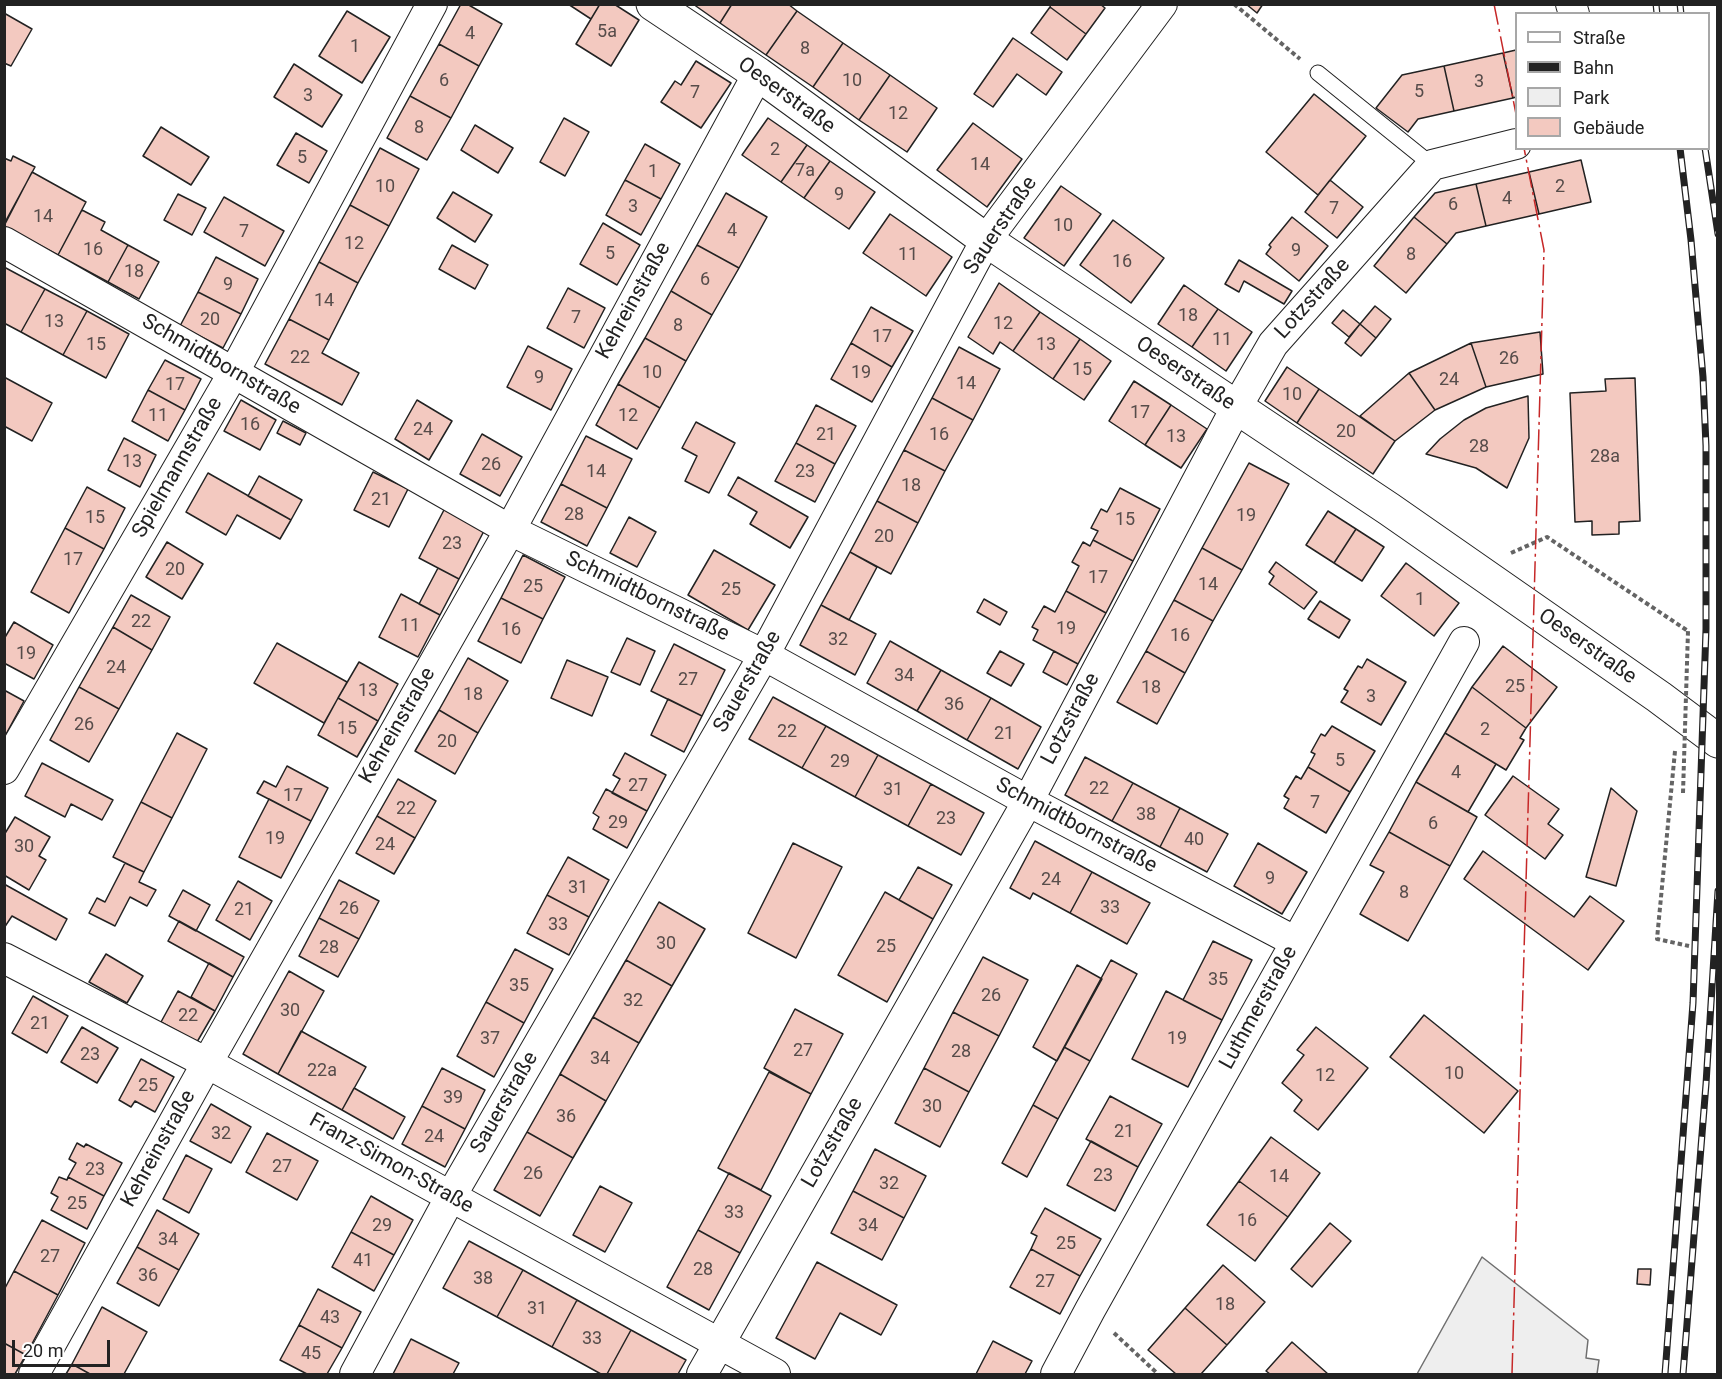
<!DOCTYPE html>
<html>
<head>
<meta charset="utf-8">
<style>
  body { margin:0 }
  #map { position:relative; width:1722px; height:1379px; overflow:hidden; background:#fff; font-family:Roboto,sans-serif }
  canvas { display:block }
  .frame { position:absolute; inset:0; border:6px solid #222; pointer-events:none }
  .legend { position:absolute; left:1515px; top:12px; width:195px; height:138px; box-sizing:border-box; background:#fff; border:2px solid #a7a7a7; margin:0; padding:8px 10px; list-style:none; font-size:18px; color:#222 }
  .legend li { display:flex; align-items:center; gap:12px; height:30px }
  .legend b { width:30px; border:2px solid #a7a7a7 }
  .scale { position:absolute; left:12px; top:1340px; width:98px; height:27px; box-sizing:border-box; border:3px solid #222; border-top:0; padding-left:8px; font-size:18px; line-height:21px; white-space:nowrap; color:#222; -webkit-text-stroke:4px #fff; paint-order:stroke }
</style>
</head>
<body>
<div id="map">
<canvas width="1722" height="1379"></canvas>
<div class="frame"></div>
<ul class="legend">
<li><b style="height:8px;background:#fff"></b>Straße</li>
<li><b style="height:8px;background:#222"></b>Bahn</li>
<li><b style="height:16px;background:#eee"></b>Park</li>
<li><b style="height:16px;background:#f3c9c0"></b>Gebäude</li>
</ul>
<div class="scale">20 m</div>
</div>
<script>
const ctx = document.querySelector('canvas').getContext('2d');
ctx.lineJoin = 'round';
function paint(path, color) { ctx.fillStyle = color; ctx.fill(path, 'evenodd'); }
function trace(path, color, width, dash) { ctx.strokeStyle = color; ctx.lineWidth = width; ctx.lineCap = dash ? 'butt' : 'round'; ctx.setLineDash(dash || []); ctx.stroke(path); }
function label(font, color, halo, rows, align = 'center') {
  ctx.font = font + ' Roboto,sans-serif'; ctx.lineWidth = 4.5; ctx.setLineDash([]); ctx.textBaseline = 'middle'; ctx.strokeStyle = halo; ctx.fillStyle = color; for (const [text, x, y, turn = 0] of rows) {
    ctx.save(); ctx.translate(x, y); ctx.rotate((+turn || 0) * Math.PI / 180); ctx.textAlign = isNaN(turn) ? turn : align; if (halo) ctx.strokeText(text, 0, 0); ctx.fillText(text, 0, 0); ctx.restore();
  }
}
const green = new Path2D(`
  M1482,1257L1588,1340L1586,1358L1599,1360L1597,1374H1417Z`);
const building = new Path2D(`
  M461,4H467L502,24L479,66L439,44Z
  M568,4H600L591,19Z
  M600,4H614L639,20L611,66L576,44Z
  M693,4H732L720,23Z
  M732,4H788L797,11L766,55L720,23Z
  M1051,4H1100L1105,8L1086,34L1050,7Z
  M1246,4H1263L1257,13Z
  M1050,7L1086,34L1067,60L1031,33Z
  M347,11L390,37L362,83L319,56Z
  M797,11L843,43L813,87L766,55Z
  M4,13L32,29L11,66L4,63Z
  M1013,38L1062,72L1046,95L1017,74L993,107L974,94Z
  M843,43L890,75L859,120L813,87Z
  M439,44L479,66L451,118L410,96Z
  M1516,50V97L1513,98L1503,53Z
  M1503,53L1513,98L1454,111L1444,66Z
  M696,61L731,83L701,128L661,102L675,81L681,85Z
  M294,64L342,95L322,127L274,97Z
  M1444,66L1454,111L1418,119L1408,132L1376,108L1402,75Z
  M890,75L937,108L907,152L859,120Z
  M1314,94L1366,136L1318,195L1266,152Z
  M410,96L451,118L427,160L387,138Z
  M564,118L589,132L565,176L540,162Z
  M768,118L807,145L781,182L742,155Z
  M973,123L1022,159L987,207L937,170Z
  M475,125L513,148L498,173L461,150Z
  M161,127L209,157L191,185L143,156Z
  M296,133L327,151L309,183L277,165Z
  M645,144L680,164L661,199L625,180Z
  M807,145L830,161L804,198L781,182Z
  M380,148L419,169L389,226L350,205Z
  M13,156L35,167L4,224V158L11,161Z
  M1581,160L1591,202L1539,214L1529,172Z
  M830,161L875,192L849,229L804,198Z
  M32,172L86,202L58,255L4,226Z
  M1529,172L1539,214L1486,226L1476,184Z
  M625,180L661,199L641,235L606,215Z
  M1330,180L1363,207L1337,238L1305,212Z
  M1476,184L1486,226L1456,233L1447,244L1414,217L1435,193Z
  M1061,186L1101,214L1064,266L1024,238Z
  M453,192L492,215L475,242L437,218Z
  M726,193L767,217L739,268L697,245Z
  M178,194L206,208L192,235L164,220Z
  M224,197L284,231L265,266L204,232Z
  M350,205L389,226L358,283L319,262Z
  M82,210L105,222L101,230L128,245L108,282L58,255Z
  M890,214L952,257L926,296L863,253Z
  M1292,217L1328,246L1299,281L1266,254L1271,247L1269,245Z
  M1414,217L1447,244L1406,293L1374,266Z
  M1113,220L1164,258L1131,303L1080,265Z
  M603,223L640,245L617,285L580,264Z
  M128,245L159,262L139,299L108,282Z
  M452,245L488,265L475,289L439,269Z
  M697,245L739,268L712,315L671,291Z
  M216,257L258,279L241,314L198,292Z
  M1239,260L1292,291L1284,304L1244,281L1239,292L1225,284Z
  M319,262L358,283L329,340L289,319Z
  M4,267L45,289L21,332L4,323Z
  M999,283L1040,312L1013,351L1000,342L993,354L968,337Z
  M1184,285L1218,309L1192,347L1158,324Z
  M568,288L605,308L584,348L547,328Z
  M45,289L87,311L63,355L21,332Z
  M671,291L712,315L686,361L645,338Z
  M198,292L241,314L223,348L180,326Z
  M1375,306L1391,319L1376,338L1360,324Z
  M871,307L913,331L892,367L851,343Z
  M1218,309L1252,332L1226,371L1192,347Z
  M1343,310L1360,324L1349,337L1332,323Z
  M87,311L129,334L106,378L63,355Z
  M1040,312L1080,339L1053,379L1013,351Z
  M289,319L329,340L322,353L359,373L342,405L265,364Z
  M1360,324L1376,338L1361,356L1345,343Z
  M1540,332L1543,374L1486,387L1471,343Z
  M645,338L686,361L660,408L618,384Z
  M1080,339L1111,361L1084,400L1053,379Z
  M851,343L892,367L872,402L831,379Z
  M1471,343L1486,387L1435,410L1409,373Z
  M528,346L572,369L551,410L507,387Z
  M959,347L1000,369L973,420L932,398Z
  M165,360L201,379L185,410L148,390Z
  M1287,367L1319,389L1297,423L1265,401Z
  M1409,373L1435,410L1395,441L1360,416Z
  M4,377L52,403L32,441L4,426Z
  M1635,378L1640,521L1619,522V534L1592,535V521L1575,522L1570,393L1606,391L1605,379Z
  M1134,381L1171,405L1145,445L1109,421Z
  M618,384L660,408L637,449L596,425Z
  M1319,389L1395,441L1373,474L1297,423Z
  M148,390L185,410L168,441L132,421Z
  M1528,396L1529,438L1507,488L1476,468L1426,454L1440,439L1464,420L1486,408Z
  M932,398L973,420L945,471L904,450Z
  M241,400L276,420L260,450L224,431Z
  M417,400L452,421L429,460L395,439Z
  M816,405L856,426L835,464L796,443Z
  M1171,405L1207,429L1181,468L1145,445Z
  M283,421L306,433L300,445L277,433Z
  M696,422L735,443L709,493L685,481L697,456L682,448Z
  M482,434L522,457L500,496L460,474Z
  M586,436L632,459L607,508L561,484Z
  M124,438L156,455L140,487L108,470Z
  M796,443L835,464L815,502L775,481Z
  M904,450L945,471L918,523L877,501Z
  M1249,463L1289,484L1242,570L1202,548Z
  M373,472L408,489L389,527L354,510Z
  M208,473L291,520L280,539L237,515L226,535L186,512Z
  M259,476L302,500L291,520L248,496Z
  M738,477L808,517L790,548L750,524L757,512L728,495Z
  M561,484L607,508L587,546L541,522Z
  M87,487L125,508L104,549L65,528Z
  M1120,488L1160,509L1133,561L1093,540L1098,531L1091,528L1101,509L1107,512Z
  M877,501L918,523L891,574L850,552Z
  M445,508L485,529L459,579L419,558Z
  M1328,511L1356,529L1334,563L1306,545Z
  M629,517L656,532L637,567L610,553Z
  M65,528L104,549L69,613L31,592Z
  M1356,529L1384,547L1362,581L1334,563Z
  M1093,540L1133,561L1106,613L1066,591L1079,566L1072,562L1083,542L1090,546Z
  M167,542L203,564L182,599L146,577Z
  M1202,548L1242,570L1213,621L1174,600Z
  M714,550L775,585L748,630L688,595Z
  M850,552L877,567L849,620L821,605Z
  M523,555L565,577L543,619L501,598Z
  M1276,562L1317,592L1304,609L1269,584L1274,576L1269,572Z
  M1406,563L1459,603L1434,636L1381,596Z
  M438,568L459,579L440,615L419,604Z
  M1066,591L1106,613L1078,664L1033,640L1038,630L1032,627L1044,606L1055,612Z
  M401,594L440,615L418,657L379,637Z
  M131,595L170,617L152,650L113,627Z
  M501,598L543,619L521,663L478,641Z
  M984,599L1007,612L1000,625L977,612Z
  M1174,600L1213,621L1185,673L1146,651Z
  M1320,601L1350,620L1339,638L1308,619Z
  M821,605L876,634L855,675L800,645Z
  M14,622L53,645L34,679L4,663V639Z
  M113,627L152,650L119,709L79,687Z
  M627,638L655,651L640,685L611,672Z
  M890,641L941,670L917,711L867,683Z
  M277,643L347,682L324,723L254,683Z
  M674,644L725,670L702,716L651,691Z
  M1503,646L1557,687L1526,728L1472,687Z
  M1000,651L1024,664L1011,686L987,673Z
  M1054,651L1078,664L1067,685L1043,672Z
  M1146,651L1185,673L1157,724L1117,702Z
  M468,658L508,681L478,733L439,710Z
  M1367,659L1406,682L1381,725L1341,702L1348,691L1344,689L1358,666L1362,668Z
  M567,660L608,677L592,716L551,698Z
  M359,662L398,684L378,721L338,698Z
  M941,670L991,698L967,740L917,711Z
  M79,687L119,709L89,762L50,740Z
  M1472,687L1526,728L1520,738L1524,740L1506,770L1445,733Z
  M4,690L24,701L5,736H4Z
  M773,697L826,726L802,768L749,739Z
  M338,698L378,721L357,757L318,735Z
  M991,698L1041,727L1018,769L967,740Z
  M668,699L702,716L684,752L651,735Z
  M439,710L478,733L455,774L415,751Z
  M826,726L878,755L855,797L802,768Z
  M1332,726L1375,751L1350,792L1308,767L1315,754L1311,752L1321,734L1325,736Z
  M177,733L207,749L172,818L141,802Z
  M1445,733L1496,764L1468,812L1416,782Z
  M625,753L666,775L647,811L612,793L620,779L613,775Z
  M878,755L931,784L908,826L855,797Z
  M1085,757L1133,783L1112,821L1065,795Z
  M42,763L113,800L102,820L71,804L65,817L25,796Z
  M287,766L328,788L311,821L257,793L264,781L276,787Z
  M1308,767L1350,792L1326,833L1284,808L1289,799L1284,796L1296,776L1301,779Z
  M1513,776L1559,809L1548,824L1563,835L1545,859L1485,815Z
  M398,779L436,801L415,838L377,816Z
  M1416,782L1477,817L1450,866L1389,832Z
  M1133,783L1180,808L1160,847L1112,821Z
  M931,784L984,813L961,855L908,826Z
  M1611,788L1637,811L1616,886L1586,877Z
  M606,789L647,811L627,848L593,829L599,817L593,813Z
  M269,799L311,821L281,878L239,857Z
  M141,802L172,818L144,872L113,857Z
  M1180,808L1228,834L1207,872L1160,847Z
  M377,816L415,838L394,874L356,853Z
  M15,817L50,837L39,856L46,860L29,890L4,875V835Z
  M1389,832L1450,866L1408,941L1360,914L1384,872L1370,865Z
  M1035,841L1092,872L1070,913L1033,893L1030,899L1010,888Z
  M793,843L842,867L796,958L748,933Z
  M1258,843L1307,872L1282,914L1234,886Z
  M1483,851L1574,917L1590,896L1624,921L1588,970L1464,879Z
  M568,857L609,880L589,917L547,895Z
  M125,863L144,872L139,882L156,890L147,906L130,897L115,926L89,913L97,898L105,902Z
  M918,867L952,885L933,919L899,900Z
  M1092,872L1150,903L1127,944L1070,913Z
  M339,880L379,901L359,939L319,918Z
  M238,881L272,901L250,940L216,920Z
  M4,884L67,919L56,940L12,916L4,928Z
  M183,890L210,905L196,931L169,916Z
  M885,892L933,919L887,1002L838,975Z
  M547,895L589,917L569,955L527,933Z
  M659,902L705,929L672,986L626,960Z
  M319,918L359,939L338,977L299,956Z
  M179,921L244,957L233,977L168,941Z
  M1213,941L1252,960L1222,1020L1183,1000Z
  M515,949L553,969L524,1023L486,1002Z
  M106,954L143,976L127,1003L89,982Z
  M983,957L1028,980L999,1036L953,1012Z
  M626,960L672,986L639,1043L593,1017Z
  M1111,960L1137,974L1090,1061L1064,1047Z
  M209,963L233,977L215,1011L191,997Z
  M1077,965L1102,979L1057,1061L1033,1047Z
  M289,971L324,991L278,1074L243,1054Z
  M178,991L215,1011L197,1042L161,1022Z
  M1166,991L1222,1020L1188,1087L1132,1059Z
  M33,996L68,1016L47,1053L12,1033Z
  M486,1002L524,1023L494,1077L457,1056Z
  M795,1009L843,1034L811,1094L764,1068Z
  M953,1012L999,1036L969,1092L924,1068Z
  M1424,1015L1518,1091L1484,1133L1390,1057Z
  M593,1017L639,1043L606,1101L560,1074Z
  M82,1027L118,1048L97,1083L61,1062Z
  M1316,1027L1368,1068L1318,1130L1294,1111L1302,1100L1282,1083L1304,1055L1297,1050Z
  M301,1031L366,1067L342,1110L278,1074Z
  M1064,1047L1090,1061L1058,1119L1033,1105Z
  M141,1059L174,1077L155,1112L135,1101L131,1107L119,1100Z
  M442,1068L485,1090L465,1129L422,1106Z
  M924,1068L969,1092L940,1147L895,1123Z
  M769,1072L811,1094L761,1190L718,1168Z
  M560,1074L606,1101L573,1158L527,1132Z
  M354,1088L405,1117L393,1139L342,1110Z
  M1110,1096L1162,1124L1138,1167L1086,1139Z
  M211,1104L251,1127L231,1163L190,1141Z
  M1033,1105L1058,1119L1027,1177L1002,1163Z
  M422,1106L465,1129L445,1167L402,1144Z
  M527,1132L573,1158L540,1216L494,1190Z
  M267,1133L318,1161L297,1200L246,1172Z
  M1271,1137L1320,1173L1288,1217L1239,1181Z
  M1091,1141L1138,1167L1115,1211L1067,1185Z
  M77,1143L84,1147L86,1144L122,1163L104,1196L68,1177L76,1163L69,1159Z
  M875,1149L926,1176L904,1218L853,1191Z
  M186,1155L212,1169L189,1213L163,1199Z
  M729,1173L771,1196L740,1253L698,1230Z
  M59,1177L67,1180L68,1177L104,1196L87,1229L51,1210L58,1197L51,1193Z
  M1239,1181L1288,1217L1255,1261L1207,1225Z
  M600,1186L632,1203L605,1252L573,1235Z
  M853,1191L904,1218L882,1260L831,1233Z
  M371,1196L413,1220L394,1255L351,1232Z
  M1045,1208L1101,1239L1080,1276L1031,1249L1037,1236L1031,1233Z
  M157,1210L199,1234L179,1270L137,1247Z
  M42,1220L85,1243L58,1295L14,1271Z
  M1330,1223L1351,1241L1312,1287L1291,1269Z
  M698,1230L740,1253L709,1310L667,1287Z
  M351,1232L394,1255L374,1291L332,1267Z
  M469,1241L523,1270L497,1317L443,1288Z
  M137,1247L179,1270L159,1306L117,1283Z
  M1031,1249L1080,1276L1060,1314L1010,1287Z
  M817,1262L897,1305L881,1335L840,1313L815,1359L776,1338Z
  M1223,1265L1265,1302L1227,1345L1185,1308Z
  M1638,1269H1651L1650,1285L1637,1284Z
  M523,1270L577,1300L552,1347L497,1317Z
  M14,1271L58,1295L26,1355L4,1343V1290Z
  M318,1289L361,1312L342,1348L299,1325Z
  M577,1300L631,1330L607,1374H601L552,1347Z
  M102,1307L147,1332L124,1374H90L72,1364Z
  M1185,1308L1227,1345L1201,1374H1176L1148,1350Z
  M299,1325L342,1348L327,1374H307L280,1360Z
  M631,1330L686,1360L678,1374H607Z
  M411,1339L459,1363L453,1374H393Z
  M993,1341L1032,1361L1025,1374H976Z
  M1292,1342L1328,1374H1270L1266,1371Z
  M4,1343L26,1355L15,1374H4Z
  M72,1364L90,1374H66Z`);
const path = new Path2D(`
  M1234,4L1300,59
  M1511,553L1547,537L1688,631
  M1675,751L1657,939L1689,946
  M1114,1333L1158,1374`);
const service = new Path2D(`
  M1318,73L1432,165`);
const minor = new Path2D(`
  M1571,4L1574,14
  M4,242L510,530L764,655L1028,801L1296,942
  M4,769L234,372L432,4
  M4,958L207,1063L775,1374
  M34,1374L207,1063L510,530L758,74
  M355,1374L451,1196L764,655L986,240L1162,4
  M702,1374L1028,801L1236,408L1273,344L1432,165L1516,144
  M1056,1374L1090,1310L1464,642`);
const tertiary = new Path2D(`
  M653,4L758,74L986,240L1389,509L1659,697L1718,741`);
const rail = new Path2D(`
  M1656,4L1657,14
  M1680,4L1681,14
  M1705,148L1718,234
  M1665,1374L1693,1003L1706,629V446L1703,377L1691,240L1680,148
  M1683,1374L1706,1084L1718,891`);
const pathBridge = new Path2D(`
  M1683,793L1688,631`);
const power = new Path2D(`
  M1494,4L1516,114
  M1512,1374L1544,250L1524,148`);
const numberNames = [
  ["5a",607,32],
  ["4",470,34],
  ["1",355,47],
  ["8",805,49],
  ["6",444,81],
  ["10",852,81],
  ["3",1479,82],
  ["5",1419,92],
  ["7",695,93],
  ["3",308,96],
  ["12",898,114],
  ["8",419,128],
  ["2",775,150],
  ["5",302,158],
  ["14",980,165],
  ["7a",805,171],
  ["1",653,172],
  ["10",385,187],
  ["2",1560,187],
  ["9",839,195],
  ["4",1507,199],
  ["6",1453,205],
  ["3",633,207],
  ["7",1334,209],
  ["14",43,217],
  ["10",1063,226],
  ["4",732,231],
  ["7",244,232],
  ["12",354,244],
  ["16",93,250],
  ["9",1296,251],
  ["5",610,254],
  ["11",908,255],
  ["8",1411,255],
  ["16",1122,262],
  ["18",134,272],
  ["6",705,280],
  ["9",228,285],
  ["14",324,301],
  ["18",1188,316],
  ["7",576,318],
  ["20",210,320],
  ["13",54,322],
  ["12",1003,324],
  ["8",678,326],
  ["17",882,337],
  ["11",1222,340],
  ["15",96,345],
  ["13",1046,345],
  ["22",300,358],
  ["26",1509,359],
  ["15",1082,370],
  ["10",652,373],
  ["19",861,373],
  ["9",539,378],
  ["24",1449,380],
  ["14",966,384],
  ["17",175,385],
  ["10",1292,395],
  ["17",1140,413],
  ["11",158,416],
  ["12",628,416],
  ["16",250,425],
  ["24",423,430],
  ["20",1346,432],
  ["21",826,435],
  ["16",939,435],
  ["13",1176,437],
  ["28",1479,447],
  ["28a",1605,457],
  ["13",132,462],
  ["26",491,465],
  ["14",596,472],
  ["23",805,472],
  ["18",911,486],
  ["21",381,500],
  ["28",574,515],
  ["19",1246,516],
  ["15",95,518],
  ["15",1125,520],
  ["20",884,537],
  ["23",452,544],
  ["17",73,560],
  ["20",175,570],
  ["17",1098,578],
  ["14",1208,585],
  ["25",533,587],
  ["25",731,590],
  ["1",1420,600],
  ["22",141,622],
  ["11",410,626],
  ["19",1066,629],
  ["16",511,630],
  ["16",1180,636],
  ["32",838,640],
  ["19",26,654],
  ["24",116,668],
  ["34",904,676],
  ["27",688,680],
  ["25",1515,687],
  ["18",1151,688],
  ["13",368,691],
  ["18",473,695],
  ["3",1371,697],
  ["36",954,705],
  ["26",84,725],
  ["15",347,729],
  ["2",1485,730],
  ["22",787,732],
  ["21",1004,734],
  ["20",447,742],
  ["5",1340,761],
  ["29",840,762],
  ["4",1456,773],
  ["27",638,786],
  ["22",1099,789],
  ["31",893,790],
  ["17",293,796],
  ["7",1315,803],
  ["22",406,809],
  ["38",1146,815],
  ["23",946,819],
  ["29",618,823],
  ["6",1433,824],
  ["19",275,839],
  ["40",1194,840],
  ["24",385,845],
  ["30",24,847],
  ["9",1270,879],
  ["24",1051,880],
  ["31",578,888],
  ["8",1404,893],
  ["33",1110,908],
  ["26",349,909],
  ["21",244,910],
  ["33",558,925],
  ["30",666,944],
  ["25",886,947],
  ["28",329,948],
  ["35",1218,980],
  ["35",519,986],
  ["26",991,996],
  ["32",633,1001],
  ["30",290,1011],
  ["22",188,1016],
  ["21",40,1024],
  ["37",490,1039],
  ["19",1177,1039],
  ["27",803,1051],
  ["28",961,1052],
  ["23",90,1055],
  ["34",600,1059],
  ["22a",322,1071],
  ["10",1454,1074],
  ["12",1325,1076],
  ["25",148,1086],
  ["39",453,1098],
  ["30",932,1107],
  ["36",566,1117],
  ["21",1124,1132],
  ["32",221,1134],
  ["24",434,1137],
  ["27",282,1167],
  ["23",95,1170],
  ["26",533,1174],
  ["23",1103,1176],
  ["14",1279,1177],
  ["32",889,1184],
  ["25",77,1204],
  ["33",734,1213],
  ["16",1247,1221],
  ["29",382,1226],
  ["34",868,1226],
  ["34",168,1240],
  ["25",1066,1244],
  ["27",50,1257],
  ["41",363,1261],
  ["28",703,1270],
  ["36",148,1276],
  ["38",483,1279],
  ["27",1045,1282],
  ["18",1225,1305],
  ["31",537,1309],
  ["43",330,1318],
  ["33",592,1339],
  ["45",311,1354]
];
const streetNames = [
  ["Oeserstraße",786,96,36],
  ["Sauerstraße",1001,226,-56],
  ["Lotzstraße",1313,299,-48],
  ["Kehreinstraße",634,301,-61],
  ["Schmidtbornstraße",221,365,30],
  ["Oeserstraße",1185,374,34],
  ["Spielmannstraße",178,468,-60],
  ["Schmidtbornstraße",647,597,26],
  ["Oeserstraße",1587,647,35],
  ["Sauerstraße",748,682,-60],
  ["Lotzstraße",1071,719,-62],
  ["Kehreinstraße",398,726,-60],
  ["Schmidtbornstraße",1076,826,28],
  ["Luthmerstraße",1259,1008,-61],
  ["Sauerstraße",505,1103,-60],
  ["Lotzstraße",833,1143,-60],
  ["Kehreinstraße",159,1149,-61],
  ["Franz-Simon-Straße",391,1164,29]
];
paint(green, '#eee');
trace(green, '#6f6f6f', 1.5);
paint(building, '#f3c9c0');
trace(building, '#222', 1.5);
trace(service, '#222', 17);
trace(minor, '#222', 32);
trace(tertiary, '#222', 35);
trace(path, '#646464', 4, [4.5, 3]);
trace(service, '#fff', 15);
trace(minor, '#fff', 30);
trace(tertiary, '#fff', 33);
trace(rail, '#222', 7);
trace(rail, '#fff', 4.5, [14]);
trace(pathBridge, '#646464', 4, [4.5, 3]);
trace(power, '#c62828', 1.5, [21, 4.5, 3, 4.5]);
label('18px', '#564c4a', null, numberNames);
label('21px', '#222', '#fff', streetNames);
</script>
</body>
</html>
